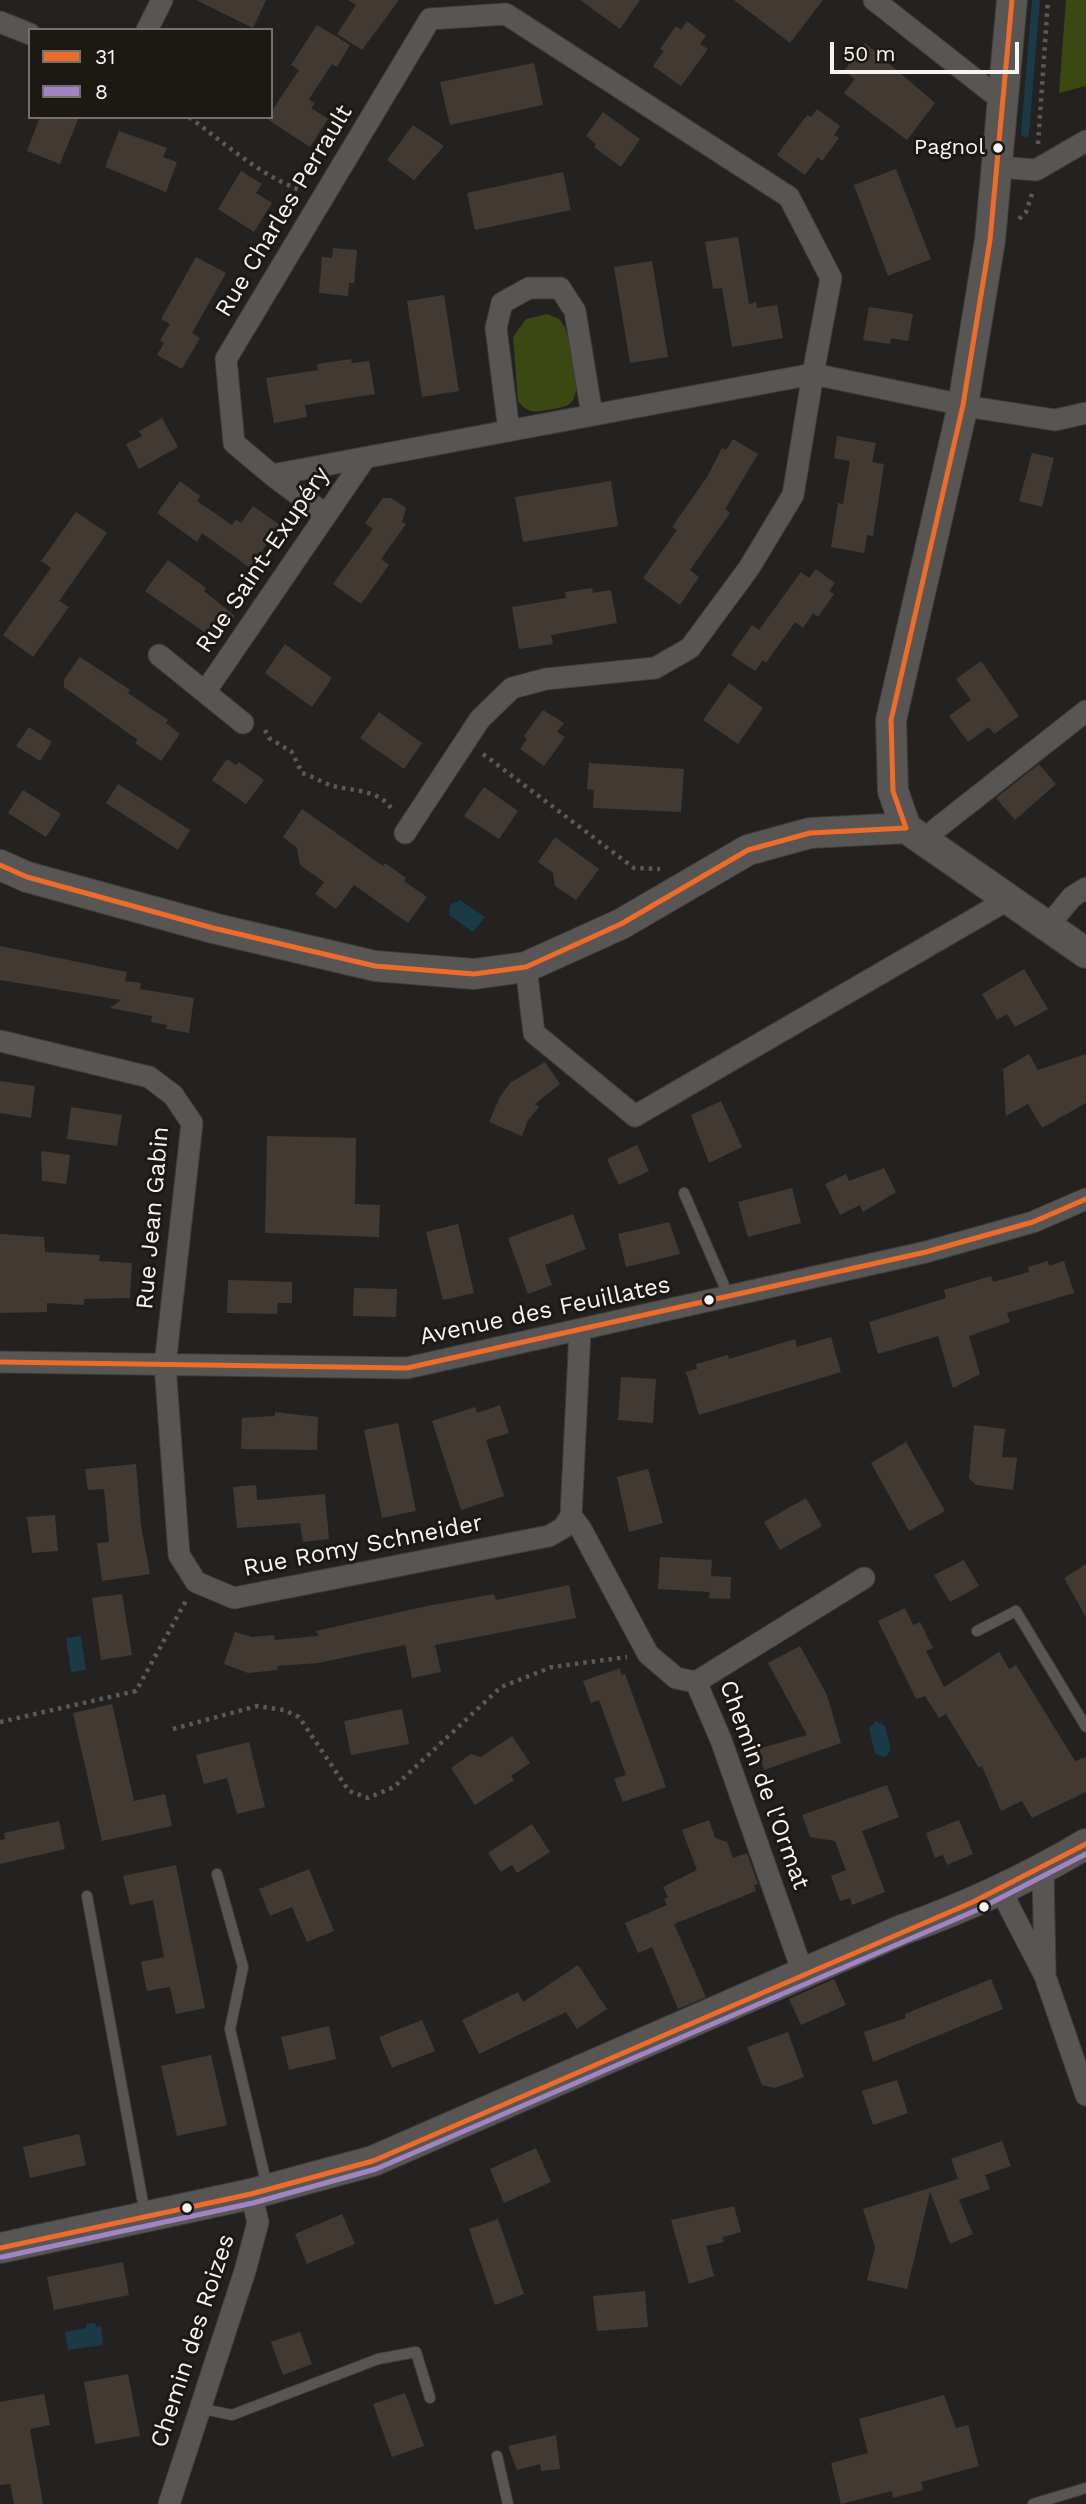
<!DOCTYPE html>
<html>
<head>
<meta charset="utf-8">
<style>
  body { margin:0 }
  #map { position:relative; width:1086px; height:2504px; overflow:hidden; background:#242220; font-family:"Work Sans",sans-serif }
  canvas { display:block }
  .legend { position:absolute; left:28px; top:28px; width:245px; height:91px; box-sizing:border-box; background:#1c1915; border:2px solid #74716d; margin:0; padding:9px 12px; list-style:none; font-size:21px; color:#f7f4f2 }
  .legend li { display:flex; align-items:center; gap:14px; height:35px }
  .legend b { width:35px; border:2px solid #74716d }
  .scale { position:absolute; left:830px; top:42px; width:189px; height:32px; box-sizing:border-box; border:4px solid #f7f4f2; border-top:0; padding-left:9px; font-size:21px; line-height:24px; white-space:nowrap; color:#f7f4f2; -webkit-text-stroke:5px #1c1915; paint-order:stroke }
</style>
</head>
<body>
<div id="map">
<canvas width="1086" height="2504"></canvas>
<ul class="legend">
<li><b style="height:9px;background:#ee6b29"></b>31</li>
<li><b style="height:9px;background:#a384c3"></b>8</li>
</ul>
<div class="scale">50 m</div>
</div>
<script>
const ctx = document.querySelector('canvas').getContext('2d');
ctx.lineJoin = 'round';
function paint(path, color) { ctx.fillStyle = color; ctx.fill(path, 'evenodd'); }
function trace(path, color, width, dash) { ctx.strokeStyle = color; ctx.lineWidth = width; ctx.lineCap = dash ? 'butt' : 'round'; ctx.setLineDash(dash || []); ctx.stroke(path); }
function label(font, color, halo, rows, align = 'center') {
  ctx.font = font + ' "Work Sans",sans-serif'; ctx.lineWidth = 6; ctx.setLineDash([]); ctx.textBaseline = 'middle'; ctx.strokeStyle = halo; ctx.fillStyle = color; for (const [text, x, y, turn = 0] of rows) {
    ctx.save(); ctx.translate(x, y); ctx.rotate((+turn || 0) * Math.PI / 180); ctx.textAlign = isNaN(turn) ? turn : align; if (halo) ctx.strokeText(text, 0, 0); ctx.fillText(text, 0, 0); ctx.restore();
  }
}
const green = new Path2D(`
  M1066,0H1086V86L1059,93Z
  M547,314L559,319L565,327C569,344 587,395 568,405C562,408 553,409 547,410C534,413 526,412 518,401L513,337L526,319Z`);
const water = new Path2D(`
  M460,900L485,917L473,932L449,915L450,905Z
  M81,1636L86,1670L71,1672L66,1638Z
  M876,1721L885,1726L891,1750L885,1757L875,1754L869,1728Z
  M95,2323L96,2327L101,2326L103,2345L68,2350L65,2332L86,2328V2324Z`);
const stream = new Path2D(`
  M1025,133L1036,0`);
const building = new Path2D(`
  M196,0H266L253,28Z
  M348,0H399L362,50L337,34L356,5Z
  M580,0H640L620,29Z
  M734,0H823L790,43Z
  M687,21L706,36L700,44L708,49L681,86L653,66L664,51L660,49L676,26L681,30Z
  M317,25L350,45L337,67L332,64L309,99L315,103L311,108L328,119L310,147L267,119L271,117V112L299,70L291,65Z
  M865,43L935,103L907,140L844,93L855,79L844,71Z
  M534,63L543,105L450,125L440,82Z
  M817,109L840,126L834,135L839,138L822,161L818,157L805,175L777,155L807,115L811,117Z
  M603,112L640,139L621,167L594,147L596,144L586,136Z
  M40,117H79L60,164L27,151Z
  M413,125L444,146L414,180L387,160Z
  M119,131L167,148L163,157L177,162L166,192L105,167Z
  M896,169L931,259L888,276L854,185Z
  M241,171L262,184L256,193L272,203L254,232L218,209Z
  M563,172L571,210L475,230L467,193Z
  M738,237L749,304L756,302L757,308L777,305L783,338L732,347L722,288L713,289L705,242Z
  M333,248L357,250L354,283H349L348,296L319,293L322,257L332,258Z
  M196,257L226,273L192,333L200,338L182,369L157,355L164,343L160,340L170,324L161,319Z
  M652,261L668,357L630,363L614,267Z
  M444,295L459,391L422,397L407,301Z
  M869,307L913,314L908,341L891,338L890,344L863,340Z
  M351,359L352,363L369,361L375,394L305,405L307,417L274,423L266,378L318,370L317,364Z
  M162,418L178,447L139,469L126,444L142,436L139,431Z
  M837,436L876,443L872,462L884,464L873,536L867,535L864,553L831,547L838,503L843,504L850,461L834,458Z
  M733,439L758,454L725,509L730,513L690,570L699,577L680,605L643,578L677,530L672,527L707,477L722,448L726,450Z
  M1032,453L1054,458L1042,507L1019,501Z
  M180,481L200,496L197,501L232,525L236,519L241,523L253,506L280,525L250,568L202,533L197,542L157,513Z
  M611,481L618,526L523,542L515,497Z
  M383,498H391L406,508L402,522L406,524L381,559L389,565L361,604L333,584L373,529L365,523Z
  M76,512L107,533L59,601L69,607L33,657L3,635L51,568L41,561Z
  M168,560L206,588L204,591L235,616L217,641L145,591Z
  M816,569L835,583L829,591L834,594L818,617L813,613L803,628L795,622L766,663L763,660L755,671L731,655L752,625L759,630L801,572L809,578Z
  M592,588L593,593L611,590L617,623L551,635L553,644L519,649L512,607L566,598L565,592Z
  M285,644L332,678L312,707L265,673Z
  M80,657L130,690L128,693L168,720L166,723L180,734L161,761L135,743L138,740L64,687V679Z
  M981,661L1019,716L994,734L989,727L968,742L949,716L971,700L956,679Z
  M729,683L763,708L738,744L703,720Z
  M543,710L564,723L557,732L565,737L544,766L520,749L527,739L524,736Z
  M379,712L422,743L404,769L360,738Z
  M29,727L52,742L40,761L16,746Z
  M227,759L236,765L239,762L264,780L246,804L212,780Z
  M589,763L684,769L681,812L593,808L594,790L587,789Z
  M1039,764L1056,784L1015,820L996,798Z
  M118,784L190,830L178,850L106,803Z
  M484,787L518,811L499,839L464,816Z
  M23,790L61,814L46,837L8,813Z
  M302,809L383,866L385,863L406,878L404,881L427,897L408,923L354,885L336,909L315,894L324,882L300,865L297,848L283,837Z
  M555,837L599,869L576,900L555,886L553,873L538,862Z
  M0,946L127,972L125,981L141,983L140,989L194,998L189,1033L166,1029L167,1025L151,1022L152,1016L110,1008L121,1000L0,980Z
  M1024,969L1048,1009L1015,1027L1007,1014L997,1020L982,994Z
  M1029,1054L1038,1070L1086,1054V1103L1042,1128L1028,1104L1006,1116L1003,1069Z
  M545,1062L560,1084L535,1104L539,1107L528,1120L522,1136L489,1122L500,1097L510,1083Z
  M0,1081L35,1086L31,1118L0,1113Z
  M721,1101L742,1147L709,1163L691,1115Z
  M71,1107L122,1115L117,1146L67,1139Z
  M267,1136L356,1138L355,1204L380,1205L379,1237L265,1233Z
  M637,1145L649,1171L619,1185L607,1159Z
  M41,1151L70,1155L66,1184L42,1181Z
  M884,1168L896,1192L863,1212L860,1205L840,1215L825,1184L846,1174L849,1181Z
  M792,1188L801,1223L748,1237L738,1202Z
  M573,1214L586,1249L545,1265L552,1285L528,1294L508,1238Z
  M669,1222L680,1254L626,1267L618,1234Z
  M458,1224L474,1293L443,1300L426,1232Z
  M0,1234L44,1237L45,1252L100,1255L99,1261L132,1263L130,1298L84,1299V1305L47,1303V1312L0,1313Z
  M1048,1261L1049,1266L1064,1261L1074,1293L1007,1313L1010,1322L969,1336L980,1374L953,1388L938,1336L878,1354L869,1322L946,1298L944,1290L991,1276L993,1282L1029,1272L1028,1267Z
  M228,1280L292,1282V1303H278L277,1314L227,1313Z
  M354,1288L397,1289L396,1317L353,1316Z
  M831,1337L841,1372L699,1415L686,1372L697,1369L696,1364L728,1355L729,1359L795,1339L797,1347Z
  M621,1377L656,1379L653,1423L618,1420Z
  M500,1405L509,1433L486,1440L504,1496L461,1510L432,1421L475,1407L477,1413Z
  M275,1412L318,1417L317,1450L241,1449L242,1418L275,1416Z
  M398,1423L416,1511L382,1518L364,1430Z
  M974,1425L1005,1429L1002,1457L1017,1458L1013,1490L976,1485L969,1478Z
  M906,1442L945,1511L909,1531L871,1463Z
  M136,1464L141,1525L150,1574L102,1581L97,1543L109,1542L104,1489L88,1490L85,1469Z
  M648,1469L663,1523L629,1532L617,1477Z
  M256,1485L257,1500L325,1494L329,1539L303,1542L300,1523L237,1528L233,1487Z
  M806,1498L822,1526L780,1550L764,1522Z
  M55,1515L58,1551L32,1553L27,1517Z
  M660,1557L712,1560L711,1576L731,1577L730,1599L709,1598L710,1592L658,1589Z
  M964,1560L979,1586L950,1602L934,1575Z
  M1086,1564V1617L1064,1578Z
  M569,1585L576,1618L435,1645L441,1672L412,1678L405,1645L318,1663L277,1666L278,1670L248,1673L224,1664L235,1632L252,1637L274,1635L275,1640L318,1636L316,1631L427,1606L494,1594L496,1600Z
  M122,1594L132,1655L101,1660L92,1598Z
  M905,1608L913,1625L920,1622L933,1648L926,1651L944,1687L999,1652L1009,1669L1016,1665L1075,1761L1086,1757V1792L1032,1818L1022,1801L1001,1811L982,1766L979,1768L946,1714L939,1718L925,1696L916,1699L878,1621Z
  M800,1646L827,1695L841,1743L764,1770L758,1749L807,1735L768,1663Z
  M620,1668L621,1675L625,1674L666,1787L623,1802L614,1779L626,1775L599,1700L591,1703L583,1681Z
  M112,1704L134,1801L165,1794L172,1826L102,1841L73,1713Z
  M402,1709L409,1744L351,1755L344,1721Z
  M512,1736L530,1763L511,1776L514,1780L475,1805L451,1768L471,1754L481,1757Z
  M249,1742L265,1807L237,1814L227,1778L204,1784L196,1755Z
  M887,1785L899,1817L862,1831L885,1892L852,1905L850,1898L840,1901L831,1876L846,1870L835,1841L810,1837L802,1815Z
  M709,1820L715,1838L727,1842L733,1858L747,1853L758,1884L754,1885L756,1891L674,1924L706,1997L678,2009L652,1947L638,1953L625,1923L667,1905L664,1899L668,1897L663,1887L697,1870L682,1830Z
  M959,1820L973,1854L947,1865L943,1855L935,1858L926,1833Z
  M59,1821L65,1849L0,1864V1840L5,1839L4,1833Z
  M532,1824L550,1852L517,1873L512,1865L501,1872L488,1853Z
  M176,1865L205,2008L176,2014L170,1987L147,1991L141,1962L164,1957L153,1900L130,1905L123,1876Z
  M309,1869L334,1931L307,1942L292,1907L270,1916L259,1889Z
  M578,1965L607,2009L577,2029L566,2012L479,2054L462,2020L518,1992L523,2002Z
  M834,1979L846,2005L801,2025L789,1999Z
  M991,1979L1003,2009L873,2062L864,2032L906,2018L905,2014Z
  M422,2020L435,2051L392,2068L379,2037Z
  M329,2026L336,2059L289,2070L281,2037Z
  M788,2032L804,2077L775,2088L762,2085L747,2047Z
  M211,2055L227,2125L177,2136L161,2066Z
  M897,2080L908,2113L873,2125L862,2091Z
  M79,2134L86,2165L30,2178L23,2147Z
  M1002,2141L1011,2166L985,2175L990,2189L959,2200L973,2234L950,2244L930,2192L907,2289L867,2280L875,2247L863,2209L958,2179L951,2159Z
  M536,2148L551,2182L504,2203L490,2169Z
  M734,2206L741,2232L723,2237L724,2242L706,2246L714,2276L689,2284L671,2220Z
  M342,2214L355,2244L307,2264L295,2234Z
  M498,2219L524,2294L495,2305L469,2229Z
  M123,2262L129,2295L54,2310L47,2277Z
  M645,2291L648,2327L597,2331L593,2296Z
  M300,2332L312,2364L283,2375L271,2342Z
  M128,2374L140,2436L95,2444L84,2382Z
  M405,2393L424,2446L392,2457L373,2404Z
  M44,2394L50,2425L30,2429L43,2504H14L10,2484L0,2485V2402Z
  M944,2395L956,2428L968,2425L979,2466L921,2482L923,2490L893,2498L892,2491L841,2504L831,2463L868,2453L859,2419Z
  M556,2435L560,2469L541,2471L540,2464L517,2470L508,2446Z`);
const path = new Path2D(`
  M189,117C227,145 258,174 302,191
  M1038,144L1048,0
  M1019,219L1026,212L1033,191
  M265,730L269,738L292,752L302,773C312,776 323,783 333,786C353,791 381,790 392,810
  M483,754L634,868L660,869
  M0,1722L136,1691L187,1599
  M173,1729L257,1706L284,1710L299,1717L349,1791L368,1798L394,1787L501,1687L552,1667L627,1657`);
const lane = new Path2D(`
  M684,1193L729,1297
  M977,1631L1016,1611L1086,1727
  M217,1874L243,1967L230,2029L267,2186
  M87,1896L145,2214
  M199,2408L232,2415L378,2359L416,2352L430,2398
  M497,2456L508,2504
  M1033,2504L1086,2488`);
const street = new Path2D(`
  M874,0L1004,102
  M0,22L30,34
  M147,30L162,0
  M999,167L1036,170L1086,141
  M509,431L496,328L502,303L529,288H560L575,311L592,415
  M272,475L326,515
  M159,655L243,723
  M205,692L365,458
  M405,833L480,719L512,688L546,679L655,668L690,648L749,568L793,495L813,374L272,475L234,443L226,359L430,19L506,14L789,197L831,278L813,374L978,408L1055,420L1086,413
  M926,842L936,829L1086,711
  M1048,926L1072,897L1086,888
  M526,967L534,1033L635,1116L1009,899
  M0,1041L149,1077L173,1095L192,1123L165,1365L179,1555L196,1582L234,1598L549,1536L563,1528L571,1516L580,1331
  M0,1362L407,1368L926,1252L1033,1222L1086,1199
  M571,1516L581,1529L648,1654L676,1678L696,1682
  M1043,1870L1045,1971
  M1001,1891L1045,1976L1086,2095
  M803,1973L721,1740L696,1682L864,1578
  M169,2504L245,2271L258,2222L251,2194`);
const secondary = new Path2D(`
  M1012,0L990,240L963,405L891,720L893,791L906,828L1086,953
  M0,865L27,877L213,928L375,966L474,974L526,967L621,924L748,850L810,833L906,828
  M0,2248L251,2194L373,2161L902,1930C967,1907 1027,1879 1086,1844`);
const bus1 = new Path2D(`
  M906,828L893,791L891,720L963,405L990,240L1012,0
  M0,865L27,877L213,928L375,966L474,974L526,967L621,924L748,850L810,833L906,828
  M0,1362L407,1368L926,1252L1033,1222L1086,1199
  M0,2248L251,2194L373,2161L973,1902L1086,1844`);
const bus2 = new Path2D(`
  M2,2257L253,2203L376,2169L977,1910L1086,1854`);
const markers = [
  [998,148,6,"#f7f4f2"],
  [709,1300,6,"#f7f4f2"],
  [984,1907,6,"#f7f4f2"],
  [187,2208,6,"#f7f4f2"]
];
const busNames = [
  ["Pagnol",985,148]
];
const streetNames = [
  ["Rue Charles Perrault",284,211,-59],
  ["Rue Saint-Exupéry",263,560,-56],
  ["Rue Jean Gabin",153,1218,-85],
  ["Avenue des Feuillates",545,1311,-12],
  ["Rue Romy Schneider",363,1546,-11],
  ["Chemin de l'Ormat",764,1785,70],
  ["Chemin des Roizes",193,2341,-72]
];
paint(green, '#3c4812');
paint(water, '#1a3a47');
trace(stream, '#1a3a47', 8);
paint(building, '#423a32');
trace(lane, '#3f3d3c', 12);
trace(street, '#3f3d3c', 23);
trace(secondary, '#3f3d3c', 32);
trace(path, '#5a5958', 4.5, [3.5, 5]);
trace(lane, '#575655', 10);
trace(street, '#575655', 21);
trace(secondary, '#575655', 30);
trace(bus1, '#ee6b29', 5);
trace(bus2, '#a384c3', 5);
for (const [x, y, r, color] of markers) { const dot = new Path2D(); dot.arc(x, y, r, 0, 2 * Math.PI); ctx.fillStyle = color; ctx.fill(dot); trace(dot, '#1c1915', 2.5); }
label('22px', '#f7f4f2', '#1c1915', busNames, 'right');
label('24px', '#f7f4f2', '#1c1915', streetNames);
</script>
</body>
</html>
